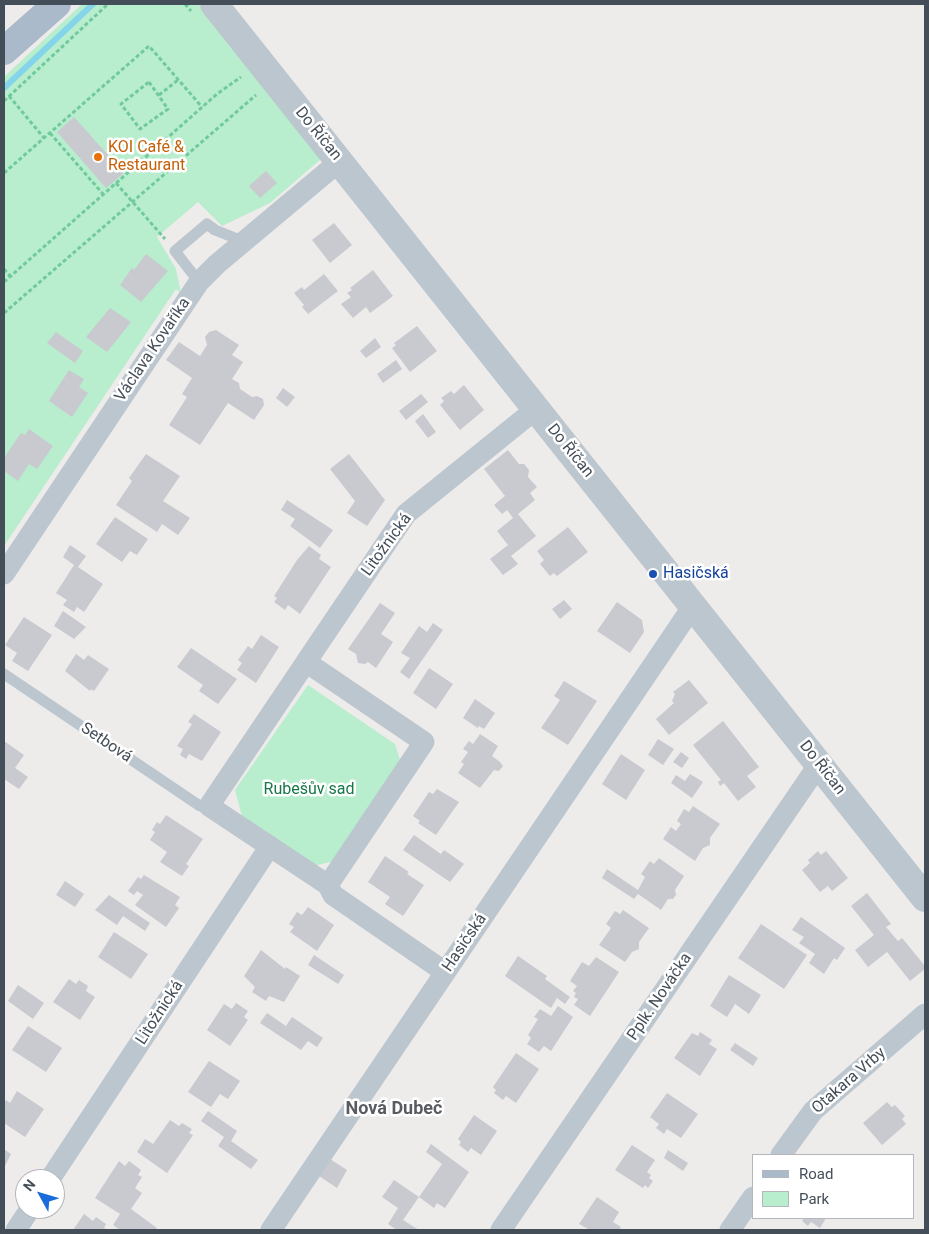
<!DOCTYPE html>
<html>
<head>
<meta charset="utf-8">
<style>
  body { margin:0 }
  #map { position:relative; width:929px; height:1234px; overflow:hidden; background:#eeebeb; font-family:Roboto,sans-serif }
  canvas { display:block }
  .frame { position:absolute; inset:0; border:5px solid #444e58; pointer-events:none }
  .legend { position:absolute; left:752px; top:1154px; width:162px; height:65px; box-sizing:border-box; background:#fff; border:1px solid #b4b8bc; margin:0; padding:6px 9px; list-style:none; font-size:15px; color:#444e58 }
  .legend li { display:flex; align-items:center; gap:10px; height:25px }
  .legend b { width:25px; border:1px solid #b4b8bc }
  .north { position:absolute; left:15px; top:1169px; width:50px; height:50px; box-sizing:border-box; background:#fff; border:1px solid #b4b8bc; border-radius:50%; rotate:309deg; font-size:14px; font-weight:700; line-height:20px; text-align:center; color:#444e58 }
  .north::after { content:''; display:block; margin:auto; width:18px; height:22px; background:#1a6dd9; clip-path:polygon(50% 0,100% 100%,50% 72%,0 100%) }
</style>
</head>
<body>
<div id="map">
<canvas width="929" height="1234"></canvas>
<div class="frame"></div>
<ul class="legend">
<li><b style="height:6px;background:#aabacb"></b>Road</li>
<li><b style="height:14px;background:#b8edcd"></b>Park</li>
</ul>
<div class="north">N</div>
</div>
<script>
const ctx = document.querySelector('canvas').getContext('2d');
ctx.lineJoin = 'round';
function paint(path, color) { ctx.fillStyle = color; ctx.fill(path, 'evenodd'); }
function trace(path, color, width, dash) { ctx.strokeStyle = color; ctx.lineWidth = width; ctx.lineCap = dash ? 'butt' : 'round'; ctx.setLineDash(dash || []); ctx.stroke(path); }
function label(font, color, halo, rows, align = 'center') {
  ctx.font = font + ' Roboto,sans-serif'; ctx.lineWidth = 5; ctx.setLineDash([]); ctx.textBaseline = 'middle'; ctx.strokeStyle = halo; ctx.fillStyle = color; for (const [text, x, y, turn = 0] of rows) {
    ctx.save(); ctx.translate(x, y); ctx.rotate((+turn || 0) * Math.PI / 180); ctx.textAlign = isNaN(turn) ? turn : align; if (halo) ctx.strokeText(text, 0, 0); ctx.fillText(text, 0, 0); ctx.restore();
  }
}
const green = new Path2D(`
  M82,4H199L321,159L270,203L222,226L198,202L157,237L176,269L181,293L176,289L4,546V77Z
  M308,685L395,744L400,760L335,861L308,867L243,820L235,790Z`);
const stream = new Path2D(`
  M4,88L93,4`);
const building = new Path2D(`
  M74,117L124,173L106,188L57,132Z
  M266,171L277,183L260,198L249,186Z
  M334,223L352,245L330,263L312,240Z
  M146,254L168,271L141,302L120,285L132,268L134,270Z
  M373,270L393,296L370,313L366,307L353,318L341,304L351,297L347,293L352,290L350,288Z
  M324,274L338,291L308,314L302,307L304,305L294,293L302,287L304,290Z
  M110,308L131,322L107,352L86,337Z
  M417,326L437,351L410,372L392,348L396,345L394,343Z
  M216,330L239,345L232,355L243,362L232,379L239,383L240,389L252,397L257,396L263,399L264,405L254,420L228,403L200,445L169,425L187,397L182,394L192,378L166,360L179,342L200,356L207,345L205,337L209,332Z
  M56,332L83,351L75,363L47,343Z
  M375,338L381,347L366,358L360,351Z
  M396,360L402,369L383,383L377,374Z
  M69,370L84,379L79,387L88,393L72,417L49,401Z
  M464,385L484,410L460,430L440,405L444,401L441,398L451,391L454,394Z
  M283,388L295,397L287,407L276,398Z
  M421,394L428,402L406,420L399,411Z
  M423,414L436,432L428,438L415,421Z
  M29,429L53,446L37,469L29,464L18,481L4,471V458L21,433L25,435Z
  M508,450L519,464H524L529,470L528,477L537,487L530,493L535,500L518,514L536,536L511,556L518,564L503,575L490,559L508,545L497,531L513,518L507,510L502,514L494,505L505,496L484,469Z
  M146,454L180,476L163,501L190,518L178,535L162,524L157,532L116,505L132,481L129,478Z
  M349,454L385,500L367,526L347,513L355,501L330,469Z
  M287,500L333,530L320,548L290,526L295,519L281,510Z
  M115,517L148,539L137,555L130,551L122,562L96,544Z
  M568,527L588,552L557,576L554,573L550,576L540,564L544,560L537,551Z
  M70,545L86,556L78,567L103,584L84,612L77,607L74,612L63,605L67,600L56,593L74,565L63,557Z
  M309,546L321,555L319,559L331,567L300,614L288,605L285,610L274,602L277,598L274,596L297,560Z
  M564,600L572,609L560,619L552,609Z
  M617,602L642,620L644,632L630,653L597,631Z
  M380,603L395,613L381,634L393,642L376,668L368,662L365,664L358,663L356,654L348,649Z
  M63,611L86,627L74,639L54,626Z
  M24,617L52,635L28,671L12,661L17,653L5,645Z
  M433,623L443,630L409,679L400,672L410,658L401,653L419,626L427,632Z
  M261,635L279,647L256,683L237,670L242,663L238,660L248,646L252,649Z
  M191,648L237,679L218,704L199,691L203,685L177,667Z
  M76,654L84,660L88,655L109,669L94,691L91,689L90,691L65,671Z
  M429,668L453,684L436,709L413,693Z
  M689,680L708,703L669,735L656,719L674,703L672,701L675,694L673,692Z
  M564,681L597,701L568,745L541,728L560,700L554,696Z
  M475,699L495,713L484,729L479,726L478,728L463,718Z
  M194,714L221,732L202,761L189,754L186,759L180,755L183,749L177,746L192,724L188,722Z
  M723,721L759,767L747,776L756,787L738,801L724,783L720,786L718,782L721,780L693,745Z
  M480,734L498,746L492,756L500,762L503,766L499,771L494,770L480,788L458,773L464,764L461,762L468,752L463,749L469,741L473,744Z
  M658,739L674,749L663,765L648,755Z
  M4,741L24,755L15,768L28,777L19,789L4,779Z
  M681,752L689,758L682,768L673,762Z
  M621,754L645,770L626,800L602,784Z
  M690,774L703,782L692,798L671,783L676,775L685,781Z
  M437,789L459,802L436,835L418,823L420,821L413,816L429,792L433,794Z
  M693,806L720,824L710,838V845L703,848L695,861L663,839L671,827L676,831L681,824L677,821L684,809L689,812Z
  M166,815L203,839L186,864L189,866L182,876L160,862L167,852L150,840L155,832L152,830L157,822L160,824Z
  M414,835L441,854L444,850L464,864L450,882L403,850Z
  M818,851L821,855L826,851L848,878L832,891L828,886L820,892L802,870L810,863L808,860Z
  M385,856L409,872L407,874L424,885L403,916L385,904L390,897L368,882Z
  M659,858L684,876L675,890L676,895L673,899H668L661,910L638,894L634,899L602,878L607,869L638,890L645,877L641,874L650,861L654,864Z
  M144,875L180,897L175,905L179,908L166,927L135,905L143,895L137,891L134,895L128,891L138,877L141,879Z
  M65,881L84,894L75,907L56,895Z
  M867,893L891,924L886,927L898,941L902,938L925,966V969L910,981L887,952L868,967L855,950L874,935L851,906Z
  M109,895L150,923L145,931L123,916L117,925L95,910Z
  M308,907L334,925L317,951L290,932L294,927L289,924L297,912L302,915Z
  M623,910L649,928L639,942V949L632,952L625,962L599,945L611,928L606,924L615,911L620,914Z
  M801,917L845,948L837,960L834,958L824,974L809,963L815,954L799,943L804,937L792,930Z
  M761,924L807,955L784,989L738,958Z
  M114,932L148,954L131,979L98,957Z
  M261,950L285,969L286,967L300,976L284,1002L269,996L266,1001L252,992L255,987L244,976Z
  M314,955L344,975L338,984L308,965Z
  M518,956L547,976L545,979L570,997L565,1004L557,998L551,1008L505,976Z
  M596,957L619,972L590,1016L574,1005L578,999L574,997L576,993L573,991L577,986L570,981L582,962L589,966Z
  M729,975L761,995L749,1014L735,1004L727,1017L710,1006Z
  M69,979L76,984L79,980L88,986L86,991L95,997L80,1020L53,1002Z
  M18,985L44,1003L33,1019L8,1001Z
  M236,1003L248,1011L244,1017L248,1020L230,1046L207,1030L224,1004L232,1009Z
  M558,1006L573,1017L551,1051L544,1046L539,1052L527,1044L531,1038L528,1035L538,1019L534,1017L540,1009L551,1016Z
  M267,1013L286,1026L292,1017L323,1038L317,1047L308,1041L301,1050L260,1023Z
  M28,1026L62,1048L46,1072L12,1050Z
  M700,1032L712,1040L709,1044L717,1049L700,1076L674,1058L692,1033L698,1036Z
  M735,1043L758,1058L753,1066L730,1050Z
  M516,1053L539,1069L516,1103L506,1096L503,1100L494,1093L496,1090L493,1087Z
  M209,1061L240,1081L228,1099L220,1094L211,1107L188,1092Z
  M17,1091L44,1109L25,1137L4,1123V1103L6,1100L10,1103Z
  M667,1093L698,1114L681,1138L667,1129L664,1134L656,1128L659,1124L650,1117Z
  M887,1102L892,1107L895,1105L905,1116L902,1119L906,1124L882,1145L863,1123Z
  M208,1111L237,1131L231,1141L258,1160L251,1169L218,1146L224,1137L201,1121Z
  M474,1115L497,1131L481,1155L471,1148L468,1152L459,1145L461,1142L458,1139Z
  M170,1120L179,1126L182,1123L192,1129L189,1133L193,1135L167,1173L137,1152L145,1139L153,1144Z
  M431,1144L469,1172L445,1208L437,1203L434,1208L419,1197L442,1164L426,1152Z
  M632,1145L655,1160L647,1172L651,1175L649,1178L653,1181L648,1188L645,1185L643,1188L615,1170Z
  M4,1149L11,1154L4,1168Z
  M668,1150L688,1163L683,1171L664,1158Z
  M330,1159L347,1170L337,1188L319,1176Z
  M119,1161L125,1166L129,1161L141,1170L138,1175L142,1177L135,1188L142,1193L131,1209L157,1228L155,1230H120L113,1225L120,1214L95,1198Z
  M394,1180L419,1197L403,1220L419,1230H397L388,1224L398,1208L382,1197Z
  M597,1197L619,1212L613,1222L621,1227L619,1230H590L579,1224Z
  M84,1214L93,1221L96,1217L106,1224L104,1228L108,1230H73Z
  M804,1218H826L820,1228L811,1222L808,1226L802,1221Z`);
const path = new Path2D(`
  M185,4L191,11
  M149,82L168,109L140,129L121,104Z
  M159,95L178,80
  M9,96L44,138
  M4,101L108,4
  M50,133L103,194
  M4,173L149,46L202,107
  M116,183L165,239
  M4,269L10,276
  M4,282L217,94L241,77
  M4,313L256,95`);
const service = new Path2D(`
  M199,282L175,251L207,224L215,230L245,242
  M4,674L200,806H209`);
const minor = new Path2D(`
  M4,574L199,282L217,264L340,161
  M306,662L424,742L328,885L209,806Z
  M306,662L406,514L536,409
  M328,885L333,895L445,972
  M781,1155L813,1111L925,1014
  M50,1179L270,846
  M16,1230L30,1209
  M271,1230L693,606
  M501,1230L819,764
  M730,1230L753,1197`);
const tertiary = new Path2D(`
  M214,4L925,898`);
const primary = new Path2D(`
  M4,51L57,4`);
const markers = [
  [98,157,5,"#e8710a"],
  [653,574,5,"#1a4fb4"]
];
const streetNames = [
  ["Do Říčan",318,134,51],
  ["Václava Kovaříka",153,350,-56],
  ["Do Říčan",570,451,51],
  ["Litožnická",387,545,-54],
  ["Setbová",106,743,34],
  ["Do Říčan",822,768,52],
  ["Hasičská",465,943,-56],
  ["Pplk. Nováčka",660,997,-56],
  ["Litožnická",160,1013,-57],
  ["Otakara Vrby",849,1081,-41]
];
const foodNames = [
  ["KOI Café &",108,148],
  ["Restaurant",108,166]
];
const transitNames = [
  ["Hasičská",663,574]
];
const parkNames = [
  ["Rubešův sad",309,790]
];
const neighbourhoodNames = [
  ["Nová Dubeč",394,1109]
];
paint(green, '#b8edcd');
trace(stream, '#85d5ea', 6);
paint(building, '#c8cad0');
trace(path, '#71ca9e', 3, [4, 2.5]);
trace(service, '#bcc6ce', 11);
trace(minor, '#bcc6ce', 21);
trace(tertiary, '#bcc6ce', 28);
trace(primary, '#aabacb', 28);
for (const [x, y, r, color] of markers) { const dot = new Path2D(); dot.arc(x, y, r, 0, 2 * Math.PI); ctx.fillStyle = color; ctx.fill(dot); trace(dot, '#fff', 2); }
label('16px', '#444e58', '#fff', streetNames);
label('16px', '#c56008', '#fff', foodNames, 'left');
label('16px', '#164399', '#fff', transitNames, 'left');
label('16px', '#177747', '#fff', parkNames);
label('bold 18px', '#585c60', '#fff', neighbourhoodNames);
</script>
</body>
</html>
